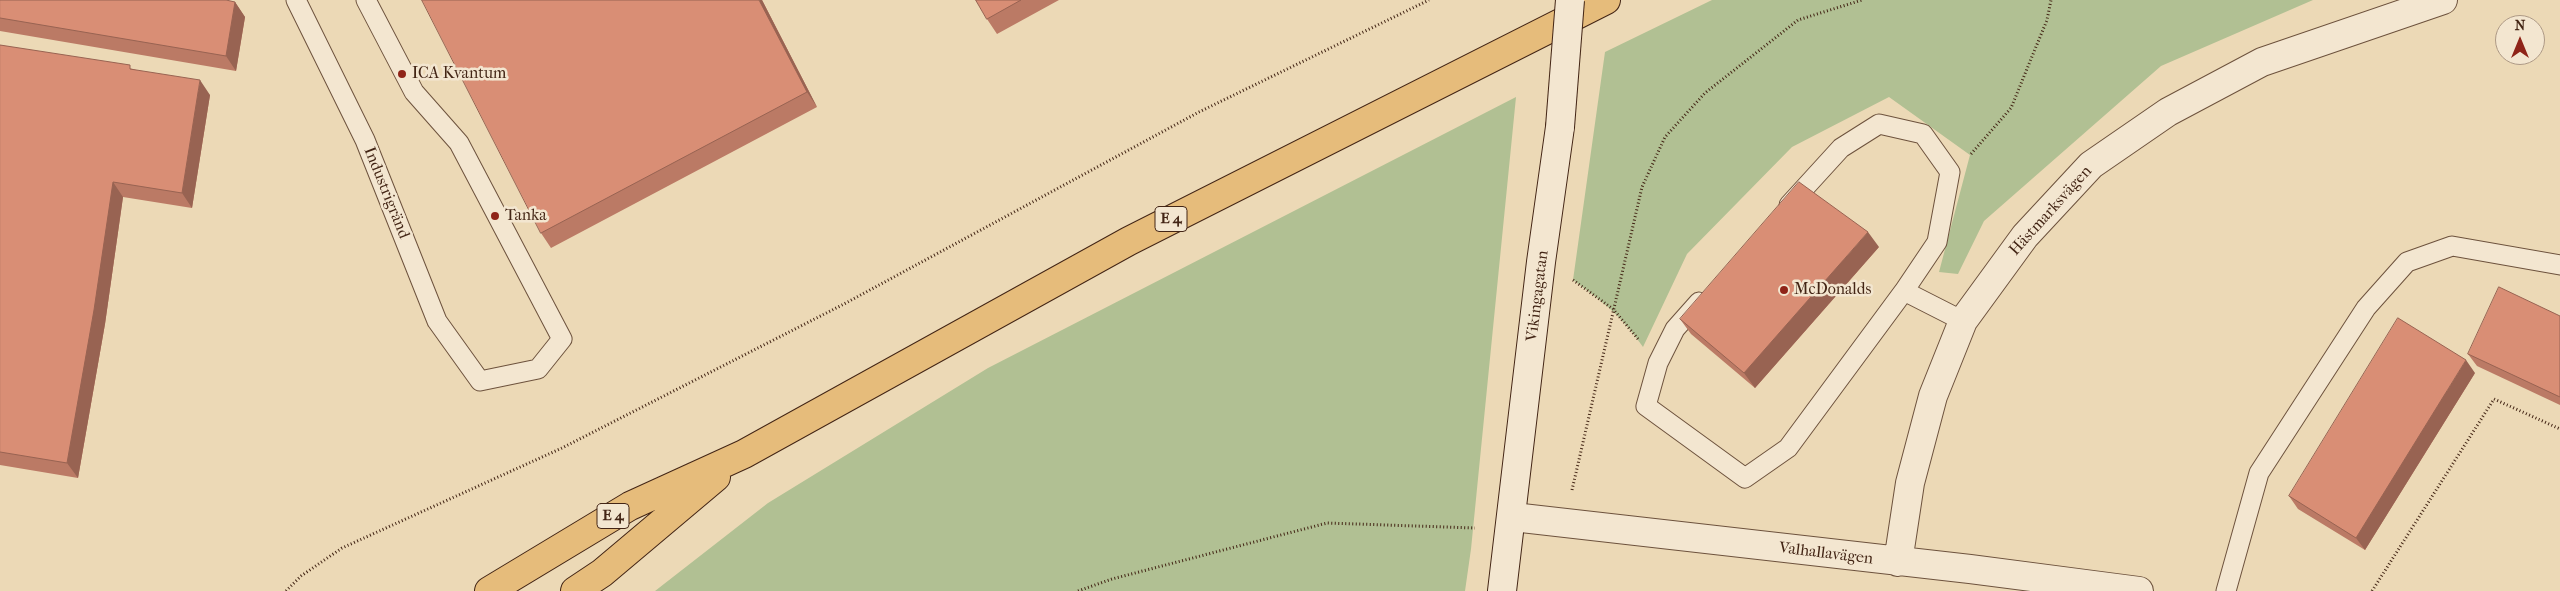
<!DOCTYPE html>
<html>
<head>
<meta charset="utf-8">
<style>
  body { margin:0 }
  #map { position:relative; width:2560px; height:591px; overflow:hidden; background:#ecd9b6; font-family:"IM FELL French Canon",serif }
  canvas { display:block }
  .north { position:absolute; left:2495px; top:15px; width:50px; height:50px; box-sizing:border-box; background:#f3e6d0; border:1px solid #ad9985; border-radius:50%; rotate:0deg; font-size:14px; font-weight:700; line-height:20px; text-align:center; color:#432515 }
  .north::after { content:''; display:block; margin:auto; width:18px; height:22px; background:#8f2418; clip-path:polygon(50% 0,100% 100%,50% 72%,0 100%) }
</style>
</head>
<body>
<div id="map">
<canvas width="2560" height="591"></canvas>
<div class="north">N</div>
</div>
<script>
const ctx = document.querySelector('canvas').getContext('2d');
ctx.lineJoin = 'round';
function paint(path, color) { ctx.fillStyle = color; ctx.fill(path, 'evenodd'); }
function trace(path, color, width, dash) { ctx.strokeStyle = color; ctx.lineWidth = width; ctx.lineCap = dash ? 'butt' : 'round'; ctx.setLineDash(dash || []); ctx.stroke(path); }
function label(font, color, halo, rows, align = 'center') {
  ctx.font = font + ' "IM FELL French Canon",serif'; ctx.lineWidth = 5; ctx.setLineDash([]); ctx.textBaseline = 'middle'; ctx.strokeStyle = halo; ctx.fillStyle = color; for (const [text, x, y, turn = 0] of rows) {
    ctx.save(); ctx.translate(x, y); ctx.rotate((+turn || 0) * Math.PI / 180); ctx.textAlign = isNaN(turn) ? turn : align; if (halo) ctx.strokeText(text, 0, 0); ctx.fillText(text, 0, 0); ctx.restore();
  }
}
const green = new Path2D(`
  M1712,0H2313L2161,66L1984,221L1958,274L1939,272L1970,155L1889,97L1792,147L1687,254L1643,347C1621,315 1603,302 1573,280L1605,52Z
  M1516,97L1471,549L1465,591H655L768,503L988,368Z`);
const path = new Path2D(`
  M1971,154L2011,108L2047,20L2051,0
  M1573,280L1613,309L1638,339
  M1572,490L1642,187L1665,137L1705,93L1798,20L1862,0
  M286,591L301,576L342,548L562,448L844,304L1199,112L1429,0
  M1078,591L1112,579L1327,523L1475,528
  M2372,591L2494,399L2560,429`);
const lane = new Path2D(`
  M296,0L365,140L437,321L480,381L538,369L562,339L459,143L414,92L366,0
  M1789,205L1841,148L1879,124L1923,134L1950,172L1937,242L1904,291
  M1699,302L1675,329L1658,363L1646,406L1745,478L1788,448L1904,291L1963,321
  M2226,591L2259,473L2366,308L2407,262L2452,246L2560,265`);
const street = new Path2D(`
  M1513,517L1970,569L2139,591
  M1898,562L1910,483L1933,396L1963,321L2025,236L2091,165L2168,112L2262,62L2443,0`);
const secondary = new Path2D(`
  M1502,591L1541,262L1560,127`);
const highway = new Path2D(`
  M489,591L630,506L744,454L1129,241L1606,0
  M575,591L602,573L716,477`);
const secondaryBridge = new Path2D(`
  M1560,127L1570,0`);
const wall = new Path2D(`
  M0,0L235,2L245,17L236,71L0,31Z
  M762,0L817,107L551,248L541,233Z
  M976,0H1059L997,34L987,19Z
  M0,45L133,69L210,95L192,208L123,197L105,324L78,478L0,465Z
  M1879,247L1755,388L1691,334L1680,319Z
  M2560,316V405L2477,366L2468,354Z
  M2475,373L2365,550L2298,509L2289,496Z`);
const shadedWall = new Path2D(`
  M759,0H762L817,107L807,92Z
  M235,2L245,17L236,71L226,56Z
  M200,80L210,95L192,208L182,193Z
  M113,182L123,197L105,324L78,478L67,463Z
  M1868,232L1879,247L1755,388L1744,373Z
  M2466,360L2475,373L2365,550L2356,538Z`);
const building = new Path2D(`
  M0,0H226L235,2L226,56L0,18Z
  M422,0H759L807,92L541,233Z
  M976,0H1021L987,19Z
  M0,45L130,65V69L200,80L182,193L113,182L94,310L67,463L0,452Z
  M1799,182L1868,232L1744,373L1680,319Z
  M2499,287L2560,316V397L2468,354Z
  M2398,318L2466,360L2356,538L2289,496Z`);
const markers = [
  [402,74,5,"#8f2418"],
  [495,216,5,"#8f2418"],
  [1784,290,5,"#8f2418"]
];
const shields = [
  [1171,219,32],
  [613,516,32]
];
const shieldNames = [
  ["E 4",1171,219],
  ["E 4",613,516]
];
const poiNames = [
  ["ICA Kvantum",412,74],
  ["Tanka",505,216],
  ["McDonalds",1794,290]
];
const streetNames = [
  ["Industrigränd",386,193,68],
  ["Hästmarksvägen",2051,211,-48],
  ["Vikingagatan",1538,296,-83],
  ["Valhallavägen",1826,554,7]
];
paint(green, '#b1c093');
trace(lane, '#6d523d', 21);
trace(street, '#6d523d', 30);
trace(secondary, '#432515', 30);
trace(highway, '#432515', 30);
trace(path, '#432515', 3, [1, 2.5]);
trace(lane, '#f3e6d0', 19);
trace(street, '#f3e6d0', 28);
trace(secondary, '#f3e6d0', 28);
trace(highway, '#e6bc7b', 28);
trace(secondaryBridge, '#432515', 30, []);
trace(secondaryBridge, '#f3e6d0', 28);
paint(wall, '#bb7a65');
paint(shadedWall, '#986352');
paint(building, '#d98e75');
trace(building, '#986352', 1);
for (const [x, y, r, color] of markers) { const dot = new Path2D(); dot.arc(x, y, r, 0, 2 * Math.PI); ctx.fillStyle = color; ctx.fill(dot); trace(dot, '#f3e6d0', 2); }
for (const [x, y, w] of shields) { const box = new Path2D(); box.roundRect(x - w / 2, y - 12.5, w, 25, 4); ctx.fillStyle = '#f3e6d0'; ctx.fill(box); trace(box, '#432515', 1); }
label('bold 15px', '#432515', null, shieldNames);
label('16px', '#432515', '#f3e6d0', poiNames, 'left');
label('16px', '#432515', '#f3e6d0', streetNames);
</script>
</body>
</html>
